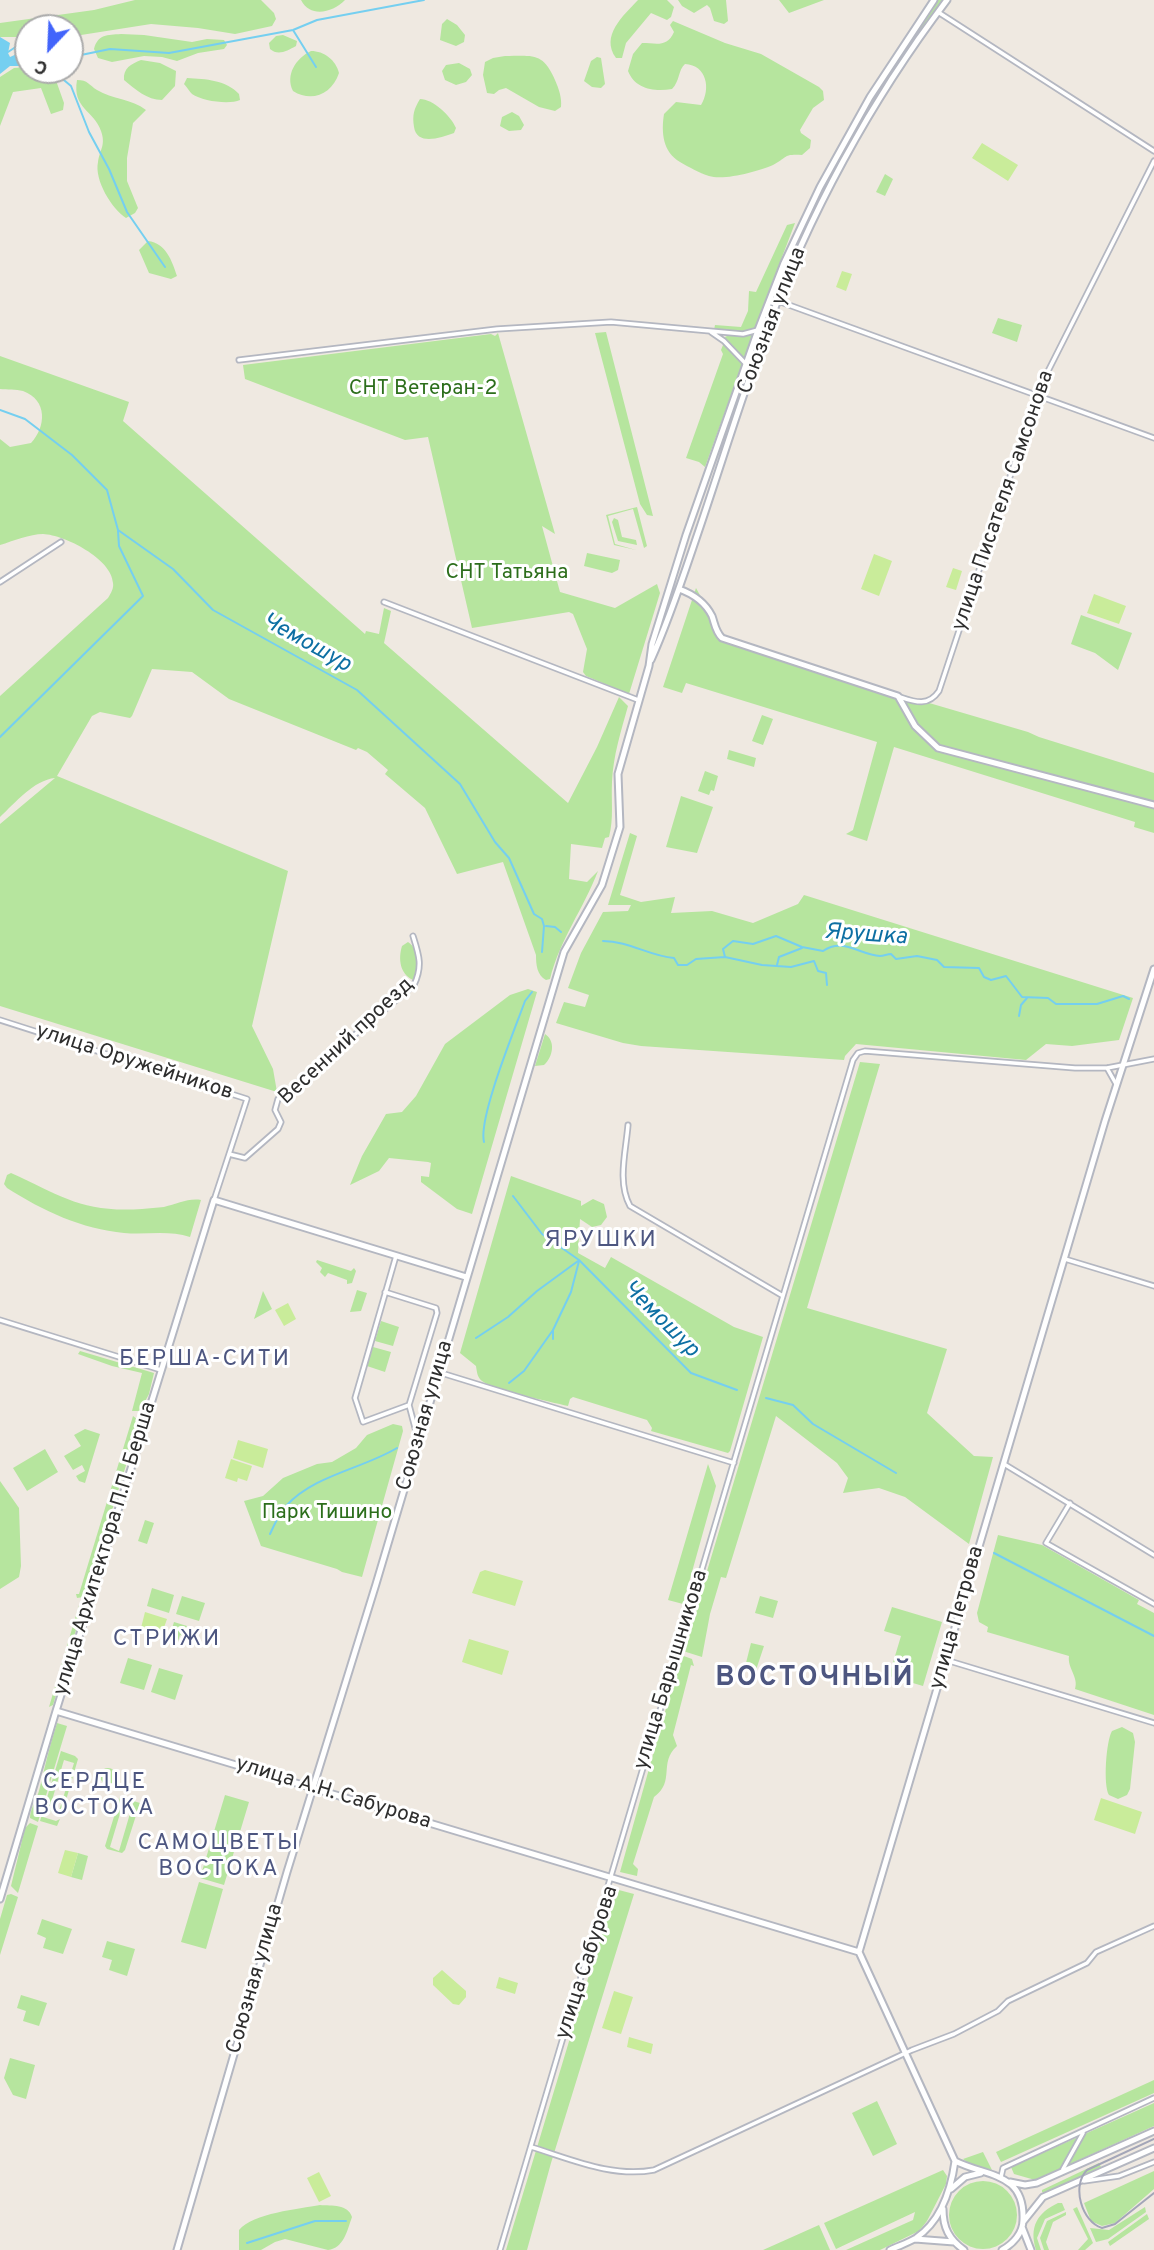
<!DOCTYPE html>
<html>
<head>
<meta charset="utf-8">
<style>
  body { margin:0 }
  #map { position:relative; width:1154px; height:2250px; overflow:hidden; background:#efe9e1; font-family:Overpass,sans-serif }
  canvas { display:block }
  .north { position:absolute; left:14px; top:14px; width:70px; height:70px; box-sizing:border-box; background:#fff; border:2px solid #ababab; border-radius:50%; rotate:203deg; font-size:19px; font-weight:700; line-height:28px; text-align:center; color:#2e2e2e }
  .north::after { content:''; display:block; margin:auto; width:24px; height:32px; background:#4264fb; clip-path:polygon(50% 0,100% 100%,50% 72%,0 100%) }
</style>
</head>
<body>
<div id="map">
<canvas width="1154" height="2250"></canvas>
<div class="north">С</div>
</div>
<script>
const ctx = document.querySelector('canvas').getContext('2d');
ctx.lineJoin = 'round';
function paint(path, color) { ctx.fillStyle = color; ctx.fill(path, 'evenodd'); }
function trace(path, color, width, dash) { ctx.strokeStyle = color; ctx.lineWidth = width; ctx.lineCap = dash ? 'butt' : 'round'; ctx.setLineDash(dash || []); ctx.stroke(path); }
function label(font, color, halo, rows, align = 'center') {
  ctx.font = font + ' Overpass,sans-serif'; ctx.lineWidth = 6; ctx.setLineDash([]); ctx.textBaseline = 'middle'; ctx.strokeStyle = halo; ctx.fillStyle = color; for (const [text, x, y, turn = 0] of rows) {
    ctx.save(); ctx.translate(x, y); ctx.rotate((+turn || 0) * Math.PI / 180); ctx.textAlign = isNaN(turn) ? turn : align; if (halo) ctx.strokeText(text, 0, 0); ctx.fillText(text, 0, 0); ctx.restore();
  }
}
const green = new Path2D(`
  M135,0H261L274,13L276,19L272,26L235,34L198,28L151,24L81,35L70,34V28H28V37H0V23L94,10Z
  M301,0H345C333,12 311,19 301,0Z
  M638,0H667L674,7L671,17L667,20L651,13L626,43L622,58H616C600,36 623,16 638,0Z
  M678,0H726L728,21L724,24L714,21L710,8L707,5L694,13L682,6Z
  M779,0H824L789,13Z
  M937,0H942L875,100L872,98Z
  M447,19L457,25L465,35L464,42L456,46L440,40L442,24Z
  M673,21L725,43L761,54L819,87L823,91L824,100L813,108L800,130L801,133L811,140L810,148L802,155C783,154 788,157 773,165C759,171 724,181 709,176C699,173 689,167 680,162C663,152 661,133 664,114L676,102L701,105C711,89 707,65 685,64C678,70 680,81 672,89C654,92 635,89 628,71L633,54L642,43C656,43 667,48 674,32L670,25Z
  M121,34L144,35L192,42L207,39L224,40L227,45L224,49L198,53L177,61L162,57L144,56L112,62L98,58L94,49C98,34 107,35 121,34Z
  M283,35L297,41L296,46C287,51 278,56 270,49L269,43L276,36Z
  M311,51C324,51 336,60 339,73C332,94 312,103 293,91C285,75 296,58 311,51Z
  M505,56C533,56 543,52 555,80C559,89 562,98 561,107L555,111L539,107L506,88L499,90L494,94L487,93L483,75L485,62L493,58Z
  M597,57L601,58L605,84L601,88L592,87L584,81L591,61Z
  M141,60L160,63L176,71L175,86L162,100C147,100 135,89 124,80C123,68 131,64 141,60Z
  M459,63L470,69L472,75L466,82L456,85L445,80L442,71L446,65Z
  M28,67V70L53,72L64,103L63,110L51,114L41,88L13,92L0,126V77L14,68Z
  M187,78C206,79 226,80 239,94L240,100C229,105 202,101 192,94C191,93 185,85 184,84Z
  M77,80C88,80 89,85 97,90C112,99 132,99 146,110L133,123L127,158V181L138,208L135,213L126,218C112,209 94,180 98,162C100,149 106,145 101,131C94,110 72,109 77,80Z
  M420,99C433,99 451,116 456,128L454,133C440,138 417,146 414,127C412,115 414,109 420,99Z
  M512,112L519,116L524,125L521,130L509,131L500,126L502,117Z
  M885,174L893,179L885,196L876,192Z
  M795,223L755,328L747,333L714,330L715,325L741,327L748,311L749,291L756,292L787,225Z
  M148,241C166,243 172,261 177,276L171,279L149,273L139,250Z
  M998,318L1022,325L1017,342L992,333Z
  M606,332L653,516L647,515L640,504L595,333Z
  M498,333L555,534L542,526L560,592L615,608L657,584L660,593L629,694L586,676L583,672L587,649L573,614L569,612L472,628L428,437L405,440L245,379L243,365L491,334L495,336Z
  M729,335H753L744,359L726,341L725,337Z
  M723,345H726L739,357L742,365L705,467L699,462L686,458L723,354L721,350Z
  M0,356L129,402L123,421L365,634L366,631L379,634L384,608L391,611L384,643L568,803L597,747L619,697L628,706C621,731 613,756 612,782C611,801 614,818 609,837L605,838L602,848L571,844L569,879L587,882L598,871C584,908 560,939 550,979L546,980C537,975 536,965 536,955L503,862L457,874L425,808L385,774L388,770L367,752L358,748L356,750L229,699L192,672L152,669L132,716L130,718L100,712L92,716L57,776L288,871L252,1026L273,1069L277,1092L0,1006V824L55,778C34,780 15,803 0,817V696L108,598C111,593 114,588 113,583C112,559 65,535 43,534C30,534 13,541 0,545V439L10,447L31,443C46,427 48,400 23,391C16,389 7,390 0,389Z
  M637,507L647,546L644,548L633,509L608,516L615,544L636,550L614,545L606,515Z
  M614,518L618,520L622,537L636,540L637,545L618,541L612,522Z
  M587,553L620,560L618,570L612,573L584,566Z
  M696,588L722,635L919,700L1028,732L1039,737L1154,773V833L1134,827L1135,822L894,747L867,841L846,834L853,830L877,742L686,683L682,693L663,687Z
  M1081,615L1132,633L1118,670L1095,653L1071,644Z
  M762,715L773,719L763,745L752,741Z
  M729,750L756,758L754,767L727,759Z
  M705,771L718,776L714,791L711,790L709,795L698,791Z
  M681,796L713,807L697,853L666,847Z
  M630,833L637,836L620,895L641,902L675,897L671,913L712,911L753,923L798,904L804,895L1133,998L1119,1040L1072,1046L1046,1044L1026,1060L856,1044L845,1056L844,1060L641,1046L623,1043L556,1023L564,1002L585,1007L589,995L568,988L581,953L603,912L628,911L631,905H608Z
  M408,942C421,951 420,967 413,980C400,974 398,959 402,946Z
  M528,989L537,992L472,1214L457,1209L421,1182V1176L429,1177L431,1163L428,1162L389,1158L379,1171L350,1185L362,1156L386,1114L402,1112L416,1096L445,1044L510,995Z
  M545,1034C556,1041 553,1057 544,1065L535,1066Z
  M860,1062L880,1064L807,1308L947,1349L927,1413L974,1456L993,1457L969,1544L905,1497L879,1488L843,1493L848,1478L837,1463L776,1416L726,1578L721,1577L710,1614L702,1657L683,1651Z
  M11,1173C62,1196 82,1213 142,1209C149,1208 157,1208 164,1207C177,1204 188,1198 201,1200L190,1237C169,1230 146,1235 124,1233C82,1229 43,1211 7,1188L4,1184L7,1175Z
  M511,1176L581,1201V1206L593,1199L604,1204L607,1217L601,1225L592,1227L580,1219L578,1253L605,1268L611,1257L734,1327L763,1337L730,1451L728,1453L651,1431L652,1428L647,1420L573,1397L570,1399L568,1406C551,1402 491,1389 482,1381C477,1377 477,1372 476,1366L460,1353Z
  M317,1260L351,1271L354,1268L356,1271L352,1283L347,1284V1280L328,1273L325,1277L320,1272L322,1268L316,1262Z
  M357,1290L367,1293L361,1311L350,1312Z
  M263,1291L272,1309L254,1319Z
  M381,1321L399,1327L393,1346L375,1341Z
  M373,1347L391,1352L385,1372L367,1366Z
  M80,1351L154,1373L149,1394L140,1411H132L142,1373L112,1366L78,1354Z
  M133,1416L137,1419L132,1446L91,1578L83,1597L77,1598L76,1594H79Z
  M393,1424L402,1426L403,1431L362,1577L342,1572L337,1569L261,1546L244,1501L263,1496L283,1478L317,1464L332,1462L356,1448L367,1435Z
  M85,1429L100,1434L85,1483L79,1481L76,1476L85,1471L82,1465L73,1470L64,1456L81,1446L74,1435Z
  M45,1449L58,1472L27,1491L13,1468Z
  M708,1464L716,1486L683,1604L668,1600Z
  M0,1481L19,1508L21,1566L19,1577L0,1589Z
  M145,1520L154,1523L147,1544L138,1541Z
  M998,1535L1042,1545L1139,1600L1137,1604L1154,1613V1715L1075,1689C1079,1677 1067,1668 1069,1656L987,1632L988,1627L979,1622L977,1613Z
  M152,1588L174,1595L169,1613L147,1606Z
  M182,1596L205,1603L199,1621L176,1614Z
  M760,1596L778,1601L773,1618L755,1613Z
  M79,1605L76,1630L53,1705L49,1707Z
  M892,1607L942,1622L923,1686L889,1676L901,1636L884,1631Z
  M174,1622L187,1626L183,1636L180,1635L178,1641L169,1638Z
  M751,1643L764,1646L756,1670L745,1667Z
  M681,1655L692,1659L694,1666L691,1665L673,1735L677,1746C658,1763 676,1781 654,1797L633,1864L638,1869L637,1876L620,1872Z
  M128,1658L152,1665L144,1690L120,1683Z
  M159,1668L183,1675L175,1700L151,1692Z
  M57,1723L67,1726L38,1822L30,1818C30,1808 38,1798 40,1787C45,1766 50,1744 57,1723Z
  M1122,1727L1133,1733L1135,1742L1130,1789L1127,1795L1118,1799L1109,1795C1103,1786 1106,1741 1112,1731Z
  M61,1751L75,1756L78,1759L62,1814L45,1810L43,1817L56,1821L60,1819L57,1826L40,1821ZM64,1760L74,1763L59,1811L50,1807Z
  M100 1776a8 8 0 1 1 16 0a8 8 0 1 1-16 0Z
  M225,1795L249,1802L224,1885L200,1878Z
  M120,1797L140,1803L125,1850L122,1853L107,1849L105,1846ZM122,1807L131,1810L119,1851L110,1847Z
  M30,1823L38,1826L18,1893L11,1886L25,1828Z
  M78,1853L88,1856L82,1880L71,1877Z
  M199,1882L223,1889L206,1949L181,1942Z
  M615,1889L634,1894L551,2163L527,2250H506Z
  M11,1894L18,1897L0,1955V1919L7,1895Z
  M42,1919L72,1929L63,1954L43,1948L46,1938L37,1934Z
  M107,1941L135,1949L127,1976L109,1970L112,1960L102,1957Z
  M21,1995L47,2003L39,2026L23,2021L26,2011L17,2008Z
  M10,2058L35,2065L26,2099L13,2095L4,2078Z
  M1154,2080V2093L1001,2162L996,2152Z
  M877,2101L897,2144L873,2156L852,2113Z
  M1154,2103V2126L1035,2180L1014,2174L1011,2167Z
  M983,2152L992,2170L970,2164L963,2159Z
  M1099,2163L1101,2167L1045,2193L1042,2192V2190Z
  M943,2170L947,2176L946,2184L927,2221L919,2231L880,2250H846L913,2220L915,2212L836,2249L824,2223Z
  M1154,2171V2189L1115,2223L1102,2226L1091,2221L1084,2203Z
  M949 2215a34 34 0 1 1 68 0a34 34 0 1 1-68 0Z
  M1058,2203H1062L1065,2210L1045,2219L1037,2238L1041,2250H1036C1029,2227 1037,2213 1058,2203Z
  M320,2205C332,2206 348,2204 352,2217C347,2231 344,2248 328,2250L285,2239L275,2242L261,2250H239V2230C253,2213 299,2209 320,2205Z
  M1077,2207L1093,2243L1085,2250H1078L1088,2239L1073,2209Z
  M1145,2207L1146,2212L1108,2239L1096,2242L1090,2228L1109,2230Z
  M1066,2212V2215L1053,2222L1046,2242L1049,2250H1044L1040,2238L1047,2221Z
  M1147,2214L1149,2219L1110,2246L1108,2242Z
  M819,2225L830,2250H763Z`);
const pitch = new Path2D(`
  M982,143L1018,165L1008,181L972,158Z
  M842,271L852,274L846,291L836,287Z
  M874,554L892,561L879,596L861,589Z
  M953,568L962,571L956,590L946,587Z
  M1094,594L1126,606L1119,624L1087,613Z
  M288,1303L296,1319L284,1326L275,1310Z
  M238,1440L268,1449L263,1468L233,1458Z
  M231,1459L252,1466L247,1481L238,1478L237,1482L225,1478Z
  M485,1570L523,1581L515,1606L472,1593L480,1572Z
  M145,1612L167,1619L161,1636L141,1628Z
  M469,1639L509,1651L502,1675L462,1662Z
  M1101,1798L1142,1812L1135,1834L1094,1820Z
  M65,1850L78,1853L71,1877L58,1873Z
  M442,1970L466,1991V1997L459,2005L453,2004L433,1985V1978Z
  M499,1977L518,1983L515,1994L496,1988Z
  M614,1991L633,1997L621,2034L602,2028Z
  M629,2037L653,2044L651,2054L627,2047Z
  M319,2172L331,2196L319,2202L307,2178Z`);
const water = new Path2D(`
  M0,37L10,43L8,53L10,57L28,49V66H10L0,74Z`);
const stream = new Path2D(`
  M293,30L316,67
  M70,44L81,55L110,49L169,53L293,30L317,20L424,0
  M8,52L28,39
  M52,70L71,86L89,132L109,169L127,212L165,267
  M0,410L25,419L72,455L107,490L118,530L173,569L213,610L357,690L460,784L495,842L509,858L534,914L542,919L544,926L542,952
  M0,737L143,596L119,546L118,531
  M546,926L555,927L561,932
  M603,941C629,941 649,956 674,958L678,965H687L696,959L725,957L723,949L733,941L753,944L776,936L802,947L823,951C843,937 860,955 880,956C884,956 887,954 891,954L896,959L917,956L937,960L944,967L979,968L984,977L991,980L1006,976L1022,997L1048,998L1056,1004H1097L1123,996L1129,999
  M725,957L762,965L791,967L814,961L818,971L826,973L827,985
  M777,965L779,957L802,948
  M1019,1016L1021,1005L1027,998
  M484,1142C478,1118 515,1029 525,1001L532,992
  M513,1196L542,1234L579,1260L691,1373L737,1390
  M476,1338L508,1317L537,1291L578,1261
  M553,1339V1330L571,1292L579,1261
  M509,1383L524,1371L553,1330
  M766,1398L793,1405L813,1424L896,1473
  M270,1534C274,1525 279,1514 286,1506C314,1475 362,1469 397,1448
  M994,1553L1154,1636
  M247,2243L315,2221H346`);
const street = new Path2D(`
  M938,12L1154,151
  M778,301L1154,438
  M711,332L724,341L746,364
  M239,360L497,329L611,322L743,334L758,330
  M0,582L61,542
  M384,602L638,700
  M900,697C915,702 928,707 939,691L1039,389L1154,161
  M0,1020L247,1099L214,1200
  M1107,1068L1116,1084
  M628,1125C626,1151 617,1182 630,1206L783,1296
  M229,1154L245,1158L278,1129L281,1122L275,1110L278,1099L414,985C423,966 419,955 413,936
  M396,1256L355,1398L363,1422L409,1405
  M1065,1259L1154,1286
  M385,1292L436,1308L437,1313L409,1405L418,1439
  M0,1320L161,1370
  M438,1372L734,1463
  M1004,1464L1154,1555
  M1070,1503L1046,1543L1154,1604
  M946,1660L1154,1723
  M531,2147C571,2159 612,2178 654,2170L912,2050L954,2034L998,2011L1008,2001L1087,1963L1096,1952L1154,1926
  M1063,2169L1083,2133
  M1001,2177L1003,2168L1154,2098
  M1084,2181L1119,2176L1154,2162
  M500,2250L853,1060L858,1053L865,1051L1075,1068H1107L1154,1059`);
const secondary = new Path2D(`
  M679,589C693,594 705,602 712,616C715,624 715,631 722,638L898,696L915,726L938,748L1154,805
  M651,660C670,618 684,574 699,530C721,465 741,399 765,334C808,216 871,100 947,0
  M56,1711L859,1952
  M0,1899L56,1711L214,1200L466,1277
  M955,2161L859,1952L1105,1121L1154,969
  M955,2161C987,2177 1025,2172 1023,2220C1023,2233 1013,2244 1002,2250
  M1010,2182L1025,2185L1037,2183L1154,2131
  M951,2189L965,2177L981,2173
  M943,2209C943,2228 949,2239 964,2250
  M1023,2222L1043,2197L1154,2148
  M1022,2227L1031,2250
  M915,2239L954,2242
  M177,2250L287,1872L376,1584L564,952L602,885L620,827L618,774L649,666L652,644L686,535L758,330L784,263L820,187L870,97L934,0
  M890,2250C898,2246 908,2243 916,2238C941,2221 951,2190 955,2161`);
const tram = new Path2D(`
  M1154,2139L1087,2170C1071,2186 1082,2222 1102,2228L1115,2224L1154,2193`);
const streetNames = [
  ["Союзная улица",773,321,-69],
  ["улица Писателя Самсонова",1004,501,-71],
  ["Весенний проезд",347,1042,-43],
  ["улица Оружейников",134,1063,18],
  ["Союзная улица",426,1416,-74],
  ["улица Архитектора П.П. Берша",106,1549,-73],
  ["улица Петрова",958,1618,-74],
  ["улица Барышникова",672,1670,-73],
  ["улица А.Н. Сабурова",333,1794,17],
  ["улица Сабурова",588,1963,-72],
  ["Союзная улица",256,1979,-74]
];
const parkNames = [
  ["СНТ Ветеран-2",423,390],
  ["СНТ Татьяна",507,574],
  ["Парк Тишино",327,1514]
];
const waterNames = [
  ["Чемошур",306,644,29],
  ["Ярушка",866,936,4],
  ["Чемошур",660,1320,45]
];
const neighbourhoodNames = [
  ["ЯРУШКИ",601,1241],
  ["БЕРША-СИТИ",205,1360],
  ["СТРИЖИ",167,1640],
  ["СЕРДЦЕ",95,1783],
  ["ВОСТОКА",95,1809],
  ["САМОЦВЕТЫ",219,1844],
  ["ВОСТОКА",219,1870]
];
const districtNames = [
  ["ВОСТОЧНЫЙ",815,1679]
];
paint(green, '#b6e59e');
paint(pitch, '#c9ec9a');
paint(water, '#75cff0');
trace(stream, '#75cff0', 2);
trace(street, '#b4b7c1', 7);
trace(secondary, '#b4b7c1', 9);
trace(street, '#fff', 3.5);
trace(secondary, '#fff', 5);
trace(tram, '#a3a6b8', 2);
label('21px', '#2e2e2e', '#fff', streetNames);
label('21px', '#2c6e1b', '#fff', parkNames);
label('italic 23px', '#0d6fa3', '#fff', waterNames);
ctx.letterSpacing = '2px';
label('23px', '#4d5680', '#fff', neighbourhoodNames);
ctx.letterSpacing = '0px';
ctx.letterSpacing = '2px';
label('bold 28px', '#4d5680', '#fff', districtNames);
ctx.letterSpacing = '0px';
</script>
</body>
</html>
